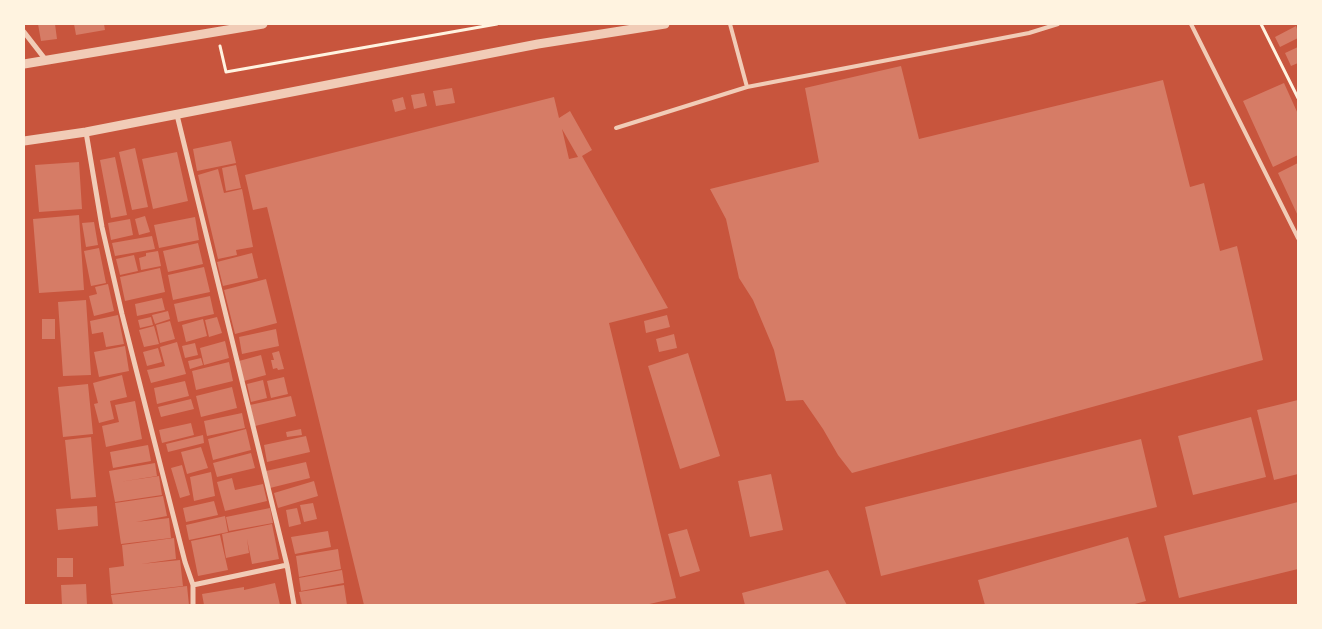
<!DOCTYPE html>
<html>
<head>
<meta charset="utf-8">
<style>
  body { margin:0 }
  #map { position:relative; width:1322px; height:629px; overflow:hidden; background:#c8553d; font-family:"PT Sans Narrow",sans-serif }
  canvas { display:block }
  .frame { position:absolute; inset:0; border:25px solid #fff3e0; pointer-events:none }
</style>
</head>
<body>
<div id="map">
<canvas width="1322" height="629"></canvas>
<div class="frame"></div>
</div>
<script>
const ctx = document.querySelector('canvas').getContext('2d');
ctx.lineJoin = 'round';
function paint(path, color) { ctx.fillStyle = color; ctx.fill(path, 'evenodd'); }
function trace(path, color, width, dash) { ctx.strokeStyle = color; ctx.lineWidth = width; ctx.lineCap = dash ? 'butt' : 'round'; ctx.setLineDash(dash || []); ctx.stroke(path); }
const building = new Path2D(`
  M38,24H55L57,39L41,41Z
  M74,24H104L105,30L76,35Z
  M1296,26L1298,32V38L1280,47L1275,37Z
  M1298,47V63L1291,66L1285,53Z
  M901,66L919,139L1163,80L1190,187L1204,183L1220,251L1237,246L1263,360L852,473L838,455L823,429L803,400L786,401L774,350L753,300L739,278L726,219L710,189L819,162L805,88Z
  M1284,83L1298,114V155L1273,167L1243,101Z
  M452,88L455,103L436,106L433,91Z
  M424,93L427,106L414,109L411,95Z
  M403,97L406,109L395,112L392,100Z
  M554,97L559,118L570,111L592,150L582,156L668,308L609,323L676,598L645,605H364L267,207L253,210L245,175ZM562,129L578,157L569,159Z
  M231,141L236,163L197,171L193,149Z
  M135,148L148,207L132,210L119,152Z
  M177,152L188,201L153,209L142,159Z
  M115,157L127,215L111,218L100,160Z
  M79,162L82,209L39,212L35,165Z
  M1298,163V216L1278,173Z
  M236,165L241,188L226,191L222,168Z
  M218,169L224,193L242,189L253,247L236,250L237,255L218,259L198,175Z
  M79,215L84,290L39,293L33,219Z
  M145,216L150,232L139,235L135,219Z
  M195,217L199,240L159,248L154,225Z
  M130,219L133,235L111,240L108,223Z
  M94,222L98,245L86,247L82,223Z
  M152,236L155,249L115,256L112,243Z
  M198,243L203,264L168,272L163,251Z
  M99,248L106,283L91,286L84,251Z
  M158,251L161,266L141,270L139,258L146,256V253Z
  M252,253L258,278L223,286L217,262Z
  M134,255L138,271L120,275L116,259Z
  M204,267L210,292L173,300L168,275Z
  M160,268L165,292L125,301L120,277Z
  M266,279L277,323L235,334L224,290Z
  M108,284L114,311L94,316L89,296L97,294L95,287Z
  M210,296L214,314L178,322L174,304Z
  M162,298L165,310L137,316L135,304Z
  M86,300L91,375L63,376L58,302Z
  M168,311L170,319L155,324L152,315Z
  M118,315L124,344L106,347L103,332L92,334L90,321Z
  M667,315L670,327L646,333L644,321Z
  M151,317L153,325L140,328L138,320Z
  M217,317L222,333L209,337L205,320Z
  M42,319H55V339H42Z
  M203,319L207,336L186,342L182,325Z
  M170,321L175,339L160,343L156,325Z
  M154,326L159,344L144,347L139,330Z
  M276,329L279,346L242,354L239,337Z
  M674,334L677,348L659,352L656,339Z
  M225,341L229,358L204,365L200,348Z
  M177,342L186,374L151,383L147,370L165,366L160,347Z
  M195,343L198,355L185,358L182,346Z
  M125,346L129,371L99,377L94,352Z
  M158,348L162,362L147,366L143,352Z
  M279,351L284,369L278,370L277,368L273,369L271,360H274L272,353Z
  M688,353L720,456L680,469L648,366Z
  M261,355L266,375L244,381L239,361Z
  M201,358L203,365L190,369L188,361Z
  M229,362L233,381L196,390L192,371Z
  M122,375L127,397L110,401L114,419L99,423L94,404L98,403L93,383Z
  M284,377L288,394L271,398L267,381Z
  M263,380L267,398L251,402L247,384Z
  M185,381L189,396L157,404L154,388Z
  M88,384L93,434L63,437L58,387Z
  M232,387L237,408L201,417L196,396Z
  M291,396L296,416L255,426L250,405Z
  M191,399L194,409L161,417L158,407Z
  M1298,400V474L1274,480L1257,410Z
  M135,401L142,439L106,447L102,426L119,422L115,405Z
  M242,413L245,428L207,436L204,421Z
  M1251,417L1266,477L1193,495L1178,436Z
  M191,423L194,435L162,443L159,430Z
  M246,429L251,450L213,460L208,439Z
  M301,429L302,435L287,437L286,432Z
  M203,435L204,443L168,452L166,444Z
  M306,436L310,452L267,462L264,445Z
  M91,437L96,497L71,499L65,440Z
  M1141,439L1157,507L881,576L865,507Z
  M148,445L151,461L113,468L110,452Z
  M201,447L208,468L187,474L181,452Z
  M251,453L255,468L217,477L213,463Z
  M306,462L310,478L270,488L266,471Z
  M155,463L157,476L119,482L159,476L162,495L115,502L109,471Z
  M182,465L190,495L180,498L171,468Z
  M211,472L215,496L194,501L190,477Z
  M771,474L783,530L750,537L738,481Z
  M232,478L235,490L263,484L267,501L225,511L217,482Z
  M314,481L318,496L278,508L274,493Z
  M163,496L167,516L136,522L169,518L171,538L121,544L115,503Z
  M214,501L218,515L186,522L183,508Z
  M1298,502V569L1179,598L1164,536Z
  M313,503L317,519L304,522L300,505Z
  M97,506L98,526L58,530L56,509Z
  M270,508L273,523L229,531L226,517Z
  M297,508L301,524L289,527L286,510Z
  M225,516L228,532L189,540L186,525Z
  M272,524L279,559L252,564L247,539L249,553L226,558L222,534Z
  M687,529L700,571L680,577L668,534Z
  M328,531L331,547L295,554L291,537Z
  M220,535L228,570L198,576L191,541Z
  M1128,537L1146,601L1131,605H985L978,580Z
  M174,538L176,559L141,564L180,560L183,586L111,594L109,568L124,566L122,545Z
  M338,549L341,569L299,577L296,556Z
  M57,558H73V577H57Z
  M342,570L344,583L301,591L299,578Z
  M828,570L847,605H745L742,593Z
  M275,583L280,605H204L202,594L244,587V590Z
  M86,584L87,605H62L61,585Z
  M344,585L347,605H302L299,592Z
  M187,586L189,605H113L111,595Z`);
const path = new Path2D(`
  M1261,24L1298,98
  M220,46L226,72L497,24`);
const service = new Path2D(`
  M730,24L747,87
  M1191,24L1298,238
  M616,128L747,87L1029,33L1058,24`);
const minor = new Path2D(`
  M24,32L45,59
  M177,115L287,565L294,605
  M86,132L102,227L122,314L185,562L193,585V605
  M193,585L287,565`);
const tertiary = new Path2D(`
  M24,64L263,24
  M24,141L86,132L538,44L665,24`);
paint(building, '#d67c66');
trace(path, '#fff3e0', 3);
trace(service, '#f1ccb7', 4);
trace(minor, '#f1ccb7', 5);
trace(tertiary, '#f1ccb7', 9);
</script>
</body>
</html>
